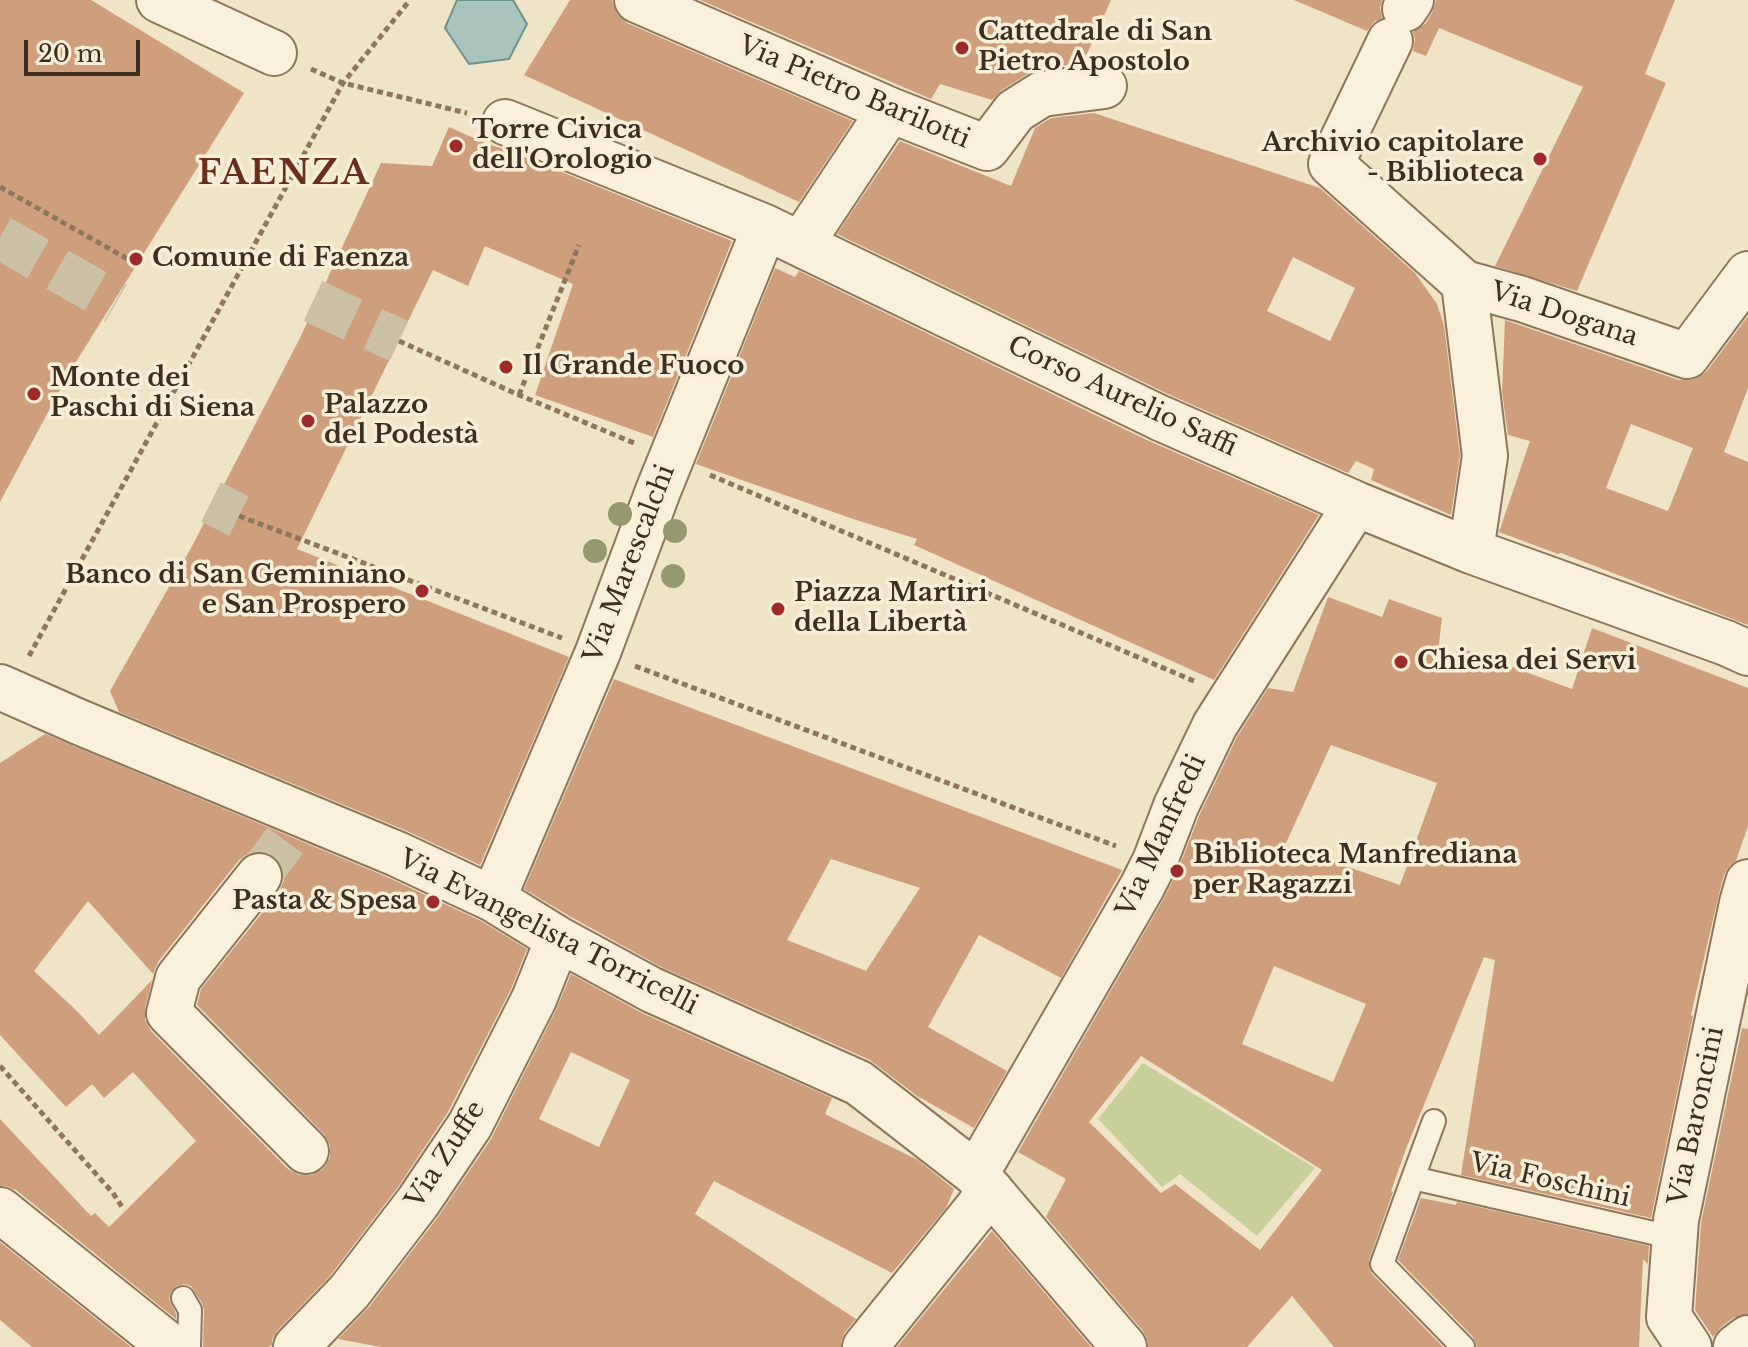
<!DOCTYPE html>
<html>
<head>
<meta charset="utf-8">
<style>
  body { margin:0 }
  #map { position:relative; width:1748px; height:1347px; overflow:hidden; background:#f0e4c8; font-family:"Libre Baskerville",serif }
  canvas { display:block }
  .scale { position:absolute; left:24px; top:40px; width:116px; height:36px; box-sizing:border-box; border:4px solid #3d2e20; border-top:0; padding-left:10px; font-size:24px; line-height:28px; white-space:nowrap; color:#3d2e20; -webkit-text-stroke:6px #f7eed8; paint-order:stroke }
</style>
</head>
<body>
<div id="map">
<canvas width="1748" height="1347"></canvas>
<div class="scale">20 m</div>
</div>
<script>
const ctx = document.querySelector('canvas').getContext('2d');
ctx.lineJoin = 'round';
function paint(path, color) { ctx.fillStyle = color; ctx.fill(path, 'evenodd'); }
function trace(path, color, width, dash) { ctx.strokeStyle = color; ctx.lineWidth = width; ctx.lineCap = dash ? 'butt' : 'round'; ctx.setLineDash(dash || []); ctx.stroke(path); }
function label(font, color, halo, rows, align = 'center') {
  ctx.font = font + ' "Libre Baskerville",serif'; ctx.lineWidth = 7; ctx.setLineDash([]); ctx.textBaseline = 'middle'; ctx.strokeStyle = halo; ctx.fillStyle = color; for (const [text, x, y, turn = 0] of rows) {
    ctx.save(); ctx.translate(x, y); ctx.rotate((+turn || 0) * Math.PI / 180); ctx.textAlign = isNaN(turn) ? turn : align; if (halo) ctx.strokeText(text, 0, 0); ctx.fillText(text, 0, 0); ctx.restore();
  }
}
const green = new Path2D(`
  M1143,1063L1315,1168L1257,1236L1180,1174L1162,1187L1098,1119Z`);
const water = new Path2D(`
  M457,0H513L527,24L509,59L469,64L445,28Z`);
const building = new Path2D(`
  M0,0H91L244,93L69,373L0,502Z
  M570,0H612L617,14L627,23L853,121L799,202L524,75Z
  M700,0H1111L1083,63L1039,69L1029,73L1002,90L992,100L940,84L931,99Z
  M1294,0H1382L1380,8L1382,18L1375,21L1367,31Z
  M1436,0H1675L1645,74L1666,83L1577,291L1495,266L1583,87L1439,28L1426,56L1413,51L1415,40L1413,32L1426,23L1432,13Z
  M1094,113L1320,188L1415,273L1437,304L1444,325L1460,456L1451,515L1371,480L1374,469L1356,461L1348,473L1170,395L837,234L900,141L1011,186L1035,128L1051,118ZM1293,257L1355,288L1330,341L1267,311Z
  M449,127L485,143L510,151L732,241L653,437L535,395L573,284L485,246L468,286L433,270L297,549L569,657L480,865L407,831L119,712L110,691L191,548L300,338L381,163L432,166Z
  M775,268L795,277L799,271L1149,441L1319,515L1214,680L914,545L917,539L853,519L696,464Z
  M1748,316V388L1724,452L1748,462V625L1561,553L1558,554L1499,532L1530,441L1508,435L1502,392L1505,320L1679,380H1693L1707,371ZM1631,424L1693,448L1668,511L1606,488Z
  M1328,597L1382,617L1389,599L1442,618L1437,660L1452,664L1458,647L1572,689L1592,628L1748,688V826L1736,861L1730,865L1724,875L1718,898L1691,1015L1693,1016L1651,1218L1461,1175L1495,960L1484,957L1406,1149L1391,1191L1393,1192L1369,1260V1268L1372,1274L1443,1347H1334L1292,1296L1247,1347H1148V1342L1143,1331L1046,1217L1066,1179L1018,1152L1164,898L1178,870L1199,816L1237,737L1268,688L1293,692ZM1331,745L1437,783L1400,885L1285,845ZM1274,966L1366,1004L1333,1082L1242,1044ZM1141,1056L1322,1170L1260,1250L1175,1184L1161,1193L1089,1122Z
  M614,679L1122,870L1061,978L979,935L928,1027L1007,1071L974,1128L917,1096L870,1060L663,968L571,917L524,889ZM831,859L920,888L866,971L787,940Z
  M45,734L387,877L481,921L527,949L511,989L448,1112L398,1187L330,1276L278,1330L272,1340V1345L268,1347H203L204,1310L202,1303L191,1286L184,1284L177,1286L171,1292L169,1299L176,1314V1319L16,1190L5,1186H0V1119L91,1216L95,1213L109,1227L196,1141L133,1072L104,1098L92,1084L66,1107L0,1035V763ZM262,851L275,857L282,868L284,880L279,892L201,989L197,1005L324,1134L330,1145V1158L323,1169L312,1175H299L288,1169L151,1031L145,1020V1008L152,980L99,1035L78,1012L34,971L88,901L153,974L158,962L239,860L249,853Z
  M571,974L642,1013L832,1098L825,1114L918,1160L954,1189L946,1208L892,1273L714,1181L695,1214L856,1319L845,1332L841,1342V1347H381L338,1339L369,1307L438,1217L491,1139L556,1010ZM571,1052L630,1080L599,1147L539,1119Z
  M1742,1028L1748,1029V1314L1733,1318L1721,1327L1713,1337L1695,1310L1701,1223Z
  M1421,1198L1456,1205L1457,1202L1649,1246L1648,1264L1643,1259L1639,1347H1477L1473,1337L1398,1260Z
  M992,1231L1091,1347H897Z
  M0,1242L131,1347H32L0,1320Z`);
const streetTunnel = new Path2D(`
  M0,237L116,303
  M313,301L399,341
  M211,502L239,516
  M259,876L292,831`);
const path = new Path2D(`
  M311,69L343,83L467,113
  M0,187L140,266
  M399,341L519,395L634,443
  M519,395L579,245
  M710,475L1194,681
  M239,516L562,638
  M29,656L343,83L410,0
  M635,666L1116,846
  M0,1066L113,1193L124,1210`);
const lane = new Path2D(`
  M1434,1121L1413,1178L1675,1238
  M1413,1178L1382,1264L1463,1347
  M183,1298L190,1310L189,1347`);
const street = new Path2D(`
  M159,0L274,53
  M637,0L890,110L987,148L1015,111L1042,94L1104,86
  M1405,9L1411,0
  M1390,41L1331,164L1464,283L1522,299L1687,356L1748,274
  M505,122L765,227L1160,418L1356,504L1471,551L1726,643L1748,653
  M801,244L890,110
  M1464,283L1485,456L1471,551
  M0,687L79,722L397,854L493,899L558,939L652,990L859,1083L976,1174L1124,1347
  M259,876L178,978L169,1013L306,1151
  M493,899L598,652L658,491L765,227
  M976,1174L1142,887L1155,861L1176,806L1215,725L1356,504
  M0,1210L171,1347
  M296,1347L349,1292L418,1202L470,1125L534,999L558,939
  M865,1347L991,1191
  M1689,1347L1669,1317L1676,1220L1742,903L1748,882
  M1736,1347L1748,1338`);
const trees = [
  [620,514],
  [675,531],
  [595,551],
  [673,576]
];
const markers = [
  [962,48,8,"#9e2a2b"],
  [456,146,8,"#9e2a2b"],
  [1540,159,8,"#9e2a2b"],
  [136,259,8,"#9e2a2b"],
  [506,367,8,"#9e2a2b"],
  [34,394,8,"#9e2a2b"],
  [308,421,8,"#9e2a2b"],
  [422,591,8,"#9e2a2b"],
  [778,609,8,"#9e2a2b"],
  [1401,662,8,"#9e2a2b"],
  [1177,871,8,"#9e2a2b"],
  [433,902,8,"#9e2a2b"]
];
const poiNames = [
  ["Cattedrale di San",978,33],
  ["Pietro Apostolo",978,63],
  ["Torre Civica",472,131],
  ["dell'Orologio",472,161],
  ["Archivio capitolare",1524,144,"right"],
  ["- Biblioteca",1524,174,"right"],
  ["Comune di Faenza",152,259],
  ["Il Grande Fuoco",522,367],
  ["Monte dei",50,379],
  ["Paschi di Siena",50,409],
  ["Palazzo",324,406],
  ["del Podestà",324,436],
  ["Banco di San Geminiano",406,576,"right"],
  ["e San Prospero",406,606,"right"],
  ["Piazza Martiri",794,594],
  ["della Libertà",794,624],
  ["Chiesa dei Servi",1417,662],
  ["Biblioteca Manfrediana",1193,856],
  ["per Ragazzi",1193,886],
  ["Pasta & Spesa",417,902,"right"]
];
const streetNames = [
  ["Via Pietro Barilotti",854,93,23],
  ["Via Dogana",1564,315,18],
  ["Corso Aurelio Saffi",1122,397,25],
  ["Via Marescalchi",630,564,-69],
  ["Via Manfredi",1162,836,-65],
  ["Via Evangelista Torricelli",548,933,27],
  ["Via Baroncini",1697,1116,-78],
  ["Via Zuffe",446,1155,-57],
  ["Via Foschini",1550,1181,13]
];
const districtNames = [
  ["FAENZA",284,174]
];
paint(green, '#c9cf9b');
paint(water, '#a9c4bc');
trace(water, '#6f938a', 2);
paint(building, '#cf9f7d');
trace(streetTunnel, '#ccc0a6', 44, [44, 22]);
trace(lane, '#8d765c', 26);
trace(street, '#8d765c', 48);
trace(path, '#8d765c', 5, [6, 4]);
trace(lane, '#faf1dc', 22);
trace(street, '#faf1dc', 44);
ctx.fillStyle = '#96986f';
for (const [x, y] of trees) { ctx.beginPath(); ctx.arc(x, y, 12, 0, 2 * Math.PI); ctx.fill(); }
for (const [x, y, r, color] of markers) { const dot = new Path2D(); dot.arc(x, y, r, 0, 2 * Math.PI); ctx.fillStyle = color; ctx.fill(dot); trace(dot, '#f7eed8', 3); }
label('bold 26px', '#3d2e20', '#f7eed8', poiNames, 'left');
label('26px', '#3d2e20', '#f7eed8', streetNames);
ctx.letterSpacing = '2px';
label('bold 34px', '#6b2e1e', '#f7eed8', districtNames);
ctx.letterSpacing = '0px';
</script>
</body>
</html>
